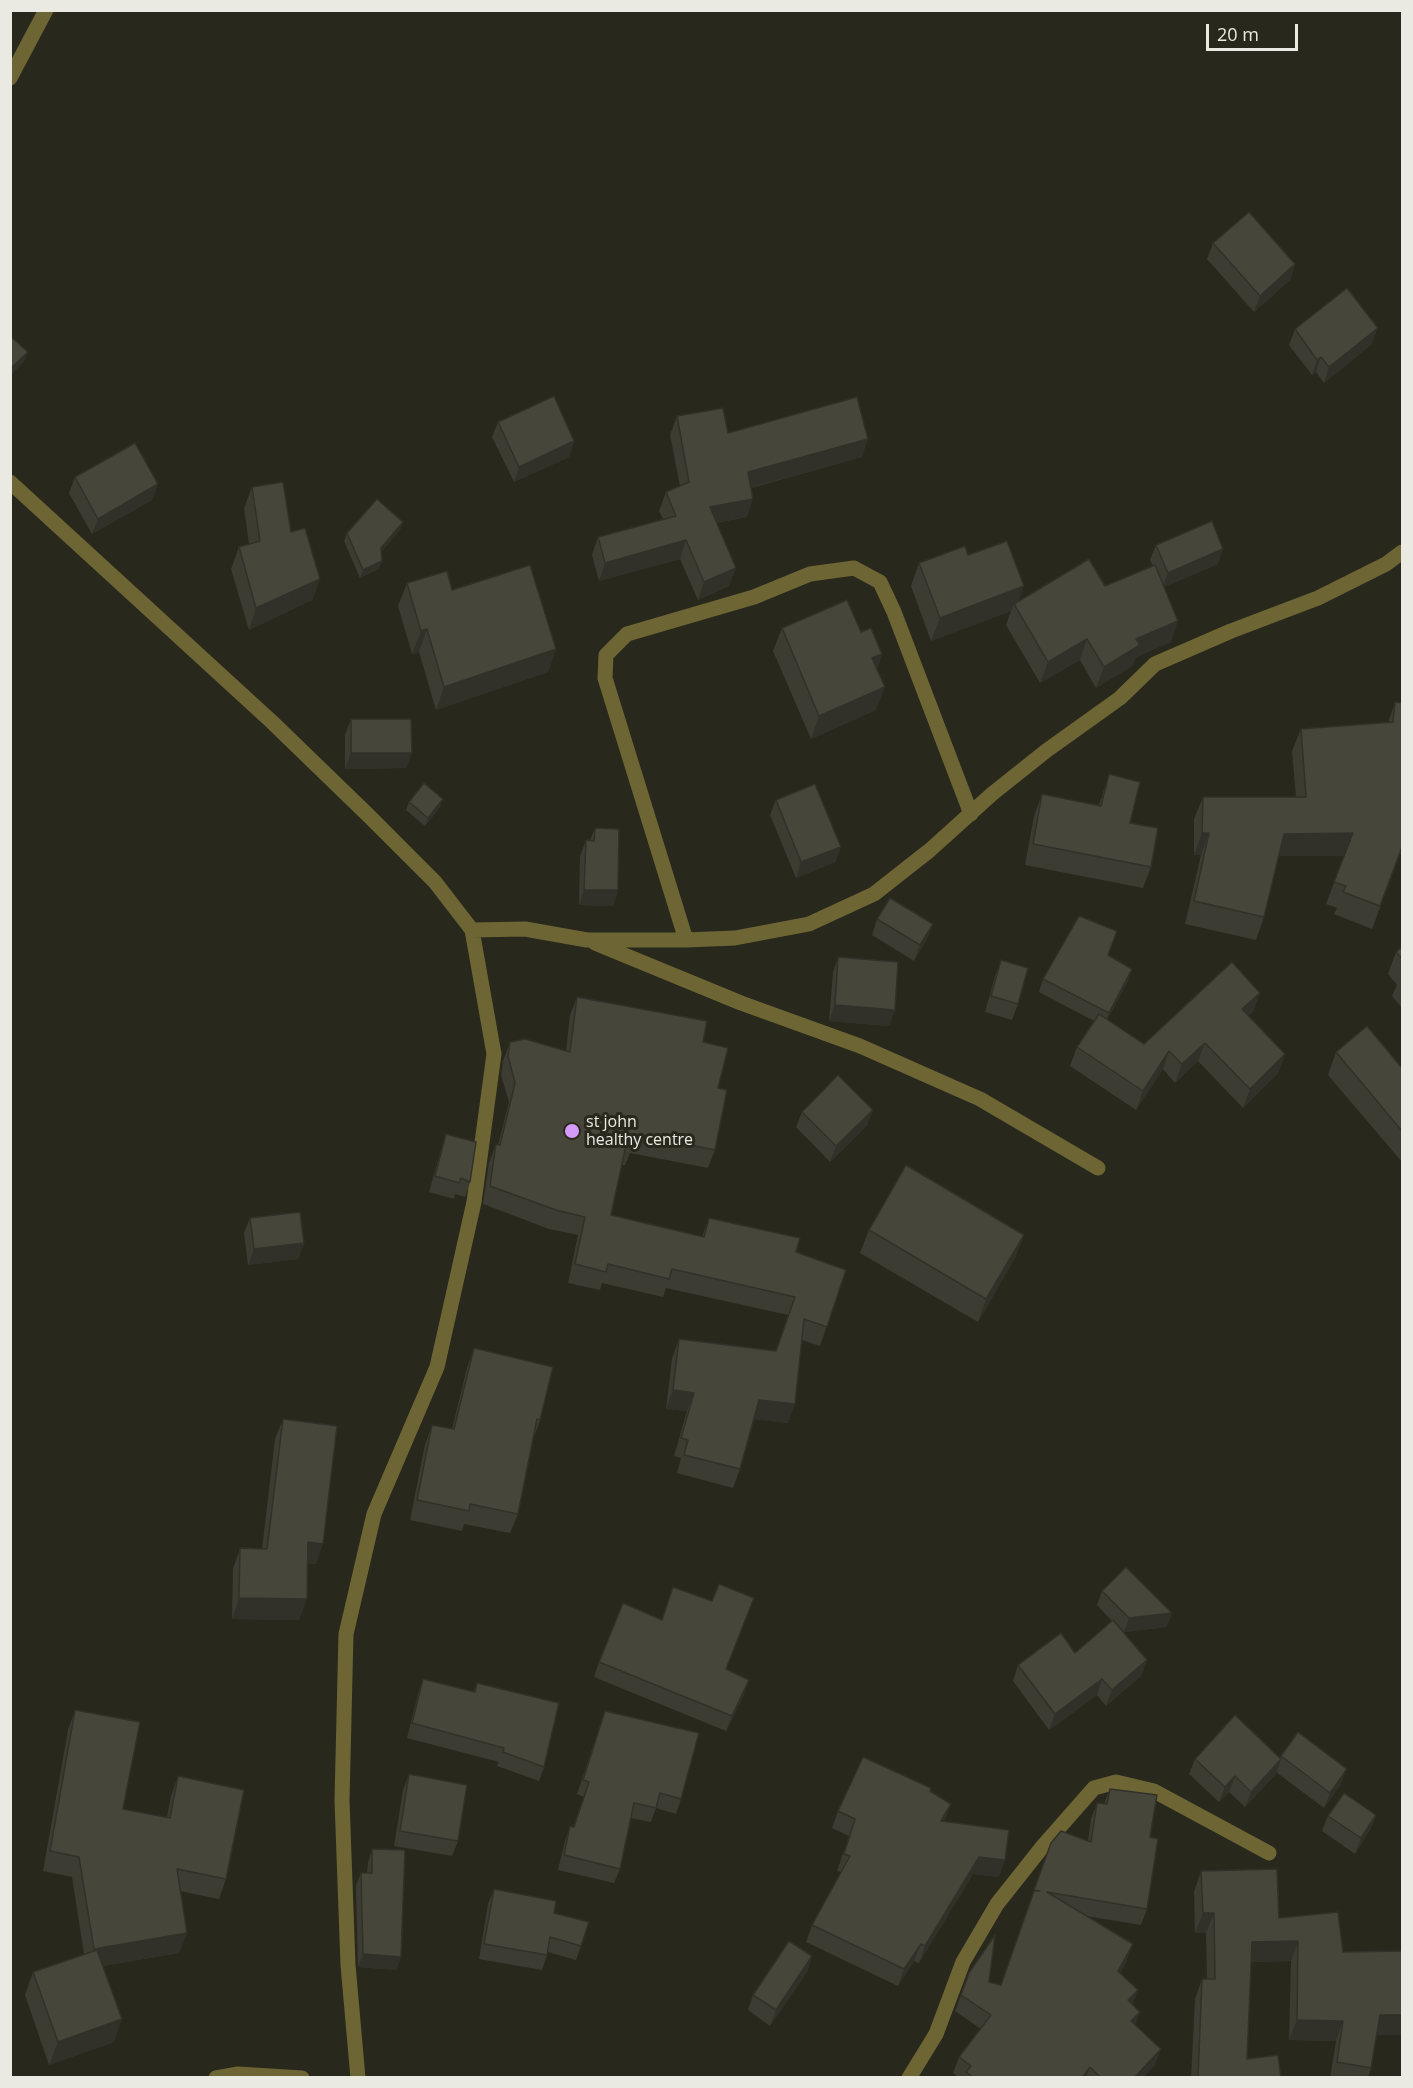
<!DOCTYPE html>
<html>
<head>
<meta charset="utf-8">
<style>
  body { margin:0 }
  #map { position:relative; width:1413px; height:2088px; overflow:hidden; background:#29281d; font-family:"Open Sans",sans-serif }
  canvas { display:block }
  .frame { position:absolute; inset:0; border:12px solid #eaeae3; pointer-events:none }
  .scale { position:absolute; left:1206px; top:24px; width:92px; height:27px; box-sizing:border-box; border:3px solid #eaeae3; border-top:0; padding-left:8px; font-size:18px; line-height:21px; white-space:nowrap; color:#eaeae3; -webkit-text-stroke:4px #29281d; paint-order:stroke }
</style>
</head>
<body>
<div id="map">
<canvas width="1413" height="2088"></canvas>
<div class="frame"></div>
<div class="scale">20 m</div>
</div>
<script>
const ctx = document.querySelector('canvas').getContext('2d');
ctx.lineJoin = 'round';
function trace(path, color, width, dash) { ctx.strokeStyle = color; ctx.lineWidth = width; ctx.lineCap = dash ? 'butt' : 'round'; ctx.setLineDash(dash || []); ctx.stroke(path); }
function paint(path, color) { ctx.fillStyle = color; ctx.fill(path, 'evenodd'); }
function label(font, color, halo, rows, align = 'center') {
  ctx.font = font + ' "Open Sans",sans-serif'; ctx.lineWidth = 6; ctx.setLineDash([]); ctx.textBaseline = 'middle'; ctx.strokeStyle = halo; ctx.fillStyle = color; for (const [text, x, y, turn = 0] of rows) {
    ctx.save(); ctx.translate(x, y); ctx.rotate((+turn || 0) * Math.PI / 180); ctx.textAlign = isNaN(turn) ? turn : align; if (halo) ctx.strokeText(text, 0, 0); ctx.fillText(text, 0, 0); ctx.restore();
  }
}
const minor = new Path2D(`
  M10,78L46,10
  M10,482L272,722L368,815L435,882L472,930L494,1054L474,1202L437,1367L374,1514L346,1634L342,1800L348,1965L358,2078
  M472,930L525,929L587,940H686L735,938L809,924L874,894L930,850L992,794L1046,751L1120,698L1155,664L1231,631L1318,598L1386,564L1402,552
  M686,940L605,678L606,655L627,634L754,597L810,574L854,568L880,582L894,612L971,814
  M595,943L741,1003L860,1046L980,1099L1098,1168
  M216,2078L238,2074L302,2078
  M909,2078L936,2034L963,1962L997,1904L1043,1846L1094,1788L1116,1782L1154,1791L1269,1853`);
const wall = new Path2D(`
  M1213,243L1295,264L1290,280L1254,312L1207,259Z
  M1295,329L1372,344L1324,383L1316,372L1312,375L1289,345Z
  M677,416L728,433L862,457L751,488L747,517L716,523L729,586L698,600L680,559L599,581L592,555L598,537L663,519L659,511L666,492L680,486L670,435Z
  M498,422L574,441L569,457L514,482L492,437Z
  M75,477L158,484L152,500L92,534L69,493Z
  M252,487L291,532L320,579L312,600L249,630L231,569L239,547L249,544L244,508Z
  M403,522L400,530L381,552L379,569L360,578L344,541L347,533Z
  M1156,545L1218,564L1164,587L1171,642L1136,657L1132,666L1096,688L1080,660L1040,683L1006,625L1011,611L931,641L911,586L919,563L968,555L1018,601L1105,586L1153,566L1150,560Z
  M407,583L556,649L548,672L436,710L419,652L412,654L398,606Z
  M782,628L861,632L882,654L877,669L876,710L811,739L773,651Z
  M1395,702L1402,703V853L1401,852L1372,929L1334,914L1337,908L1326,904L1344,856H1278L1264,917L1256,940L1185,924L1201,855H1194V819L1203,797H1296L1292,751L1301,729L1388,723Z
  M351,719L412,753L406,768L345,769V735Z
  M1109,774L1130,823L1151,867L1143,888L1025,865L1034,816L1042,794L1099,805Z
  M776,800L841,847L835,862L796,878L770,815Z
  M409,802L440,807L425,826L406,810Z
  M595,828L618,890L613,906L579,905L580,856L586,840H590Z
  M877,919L933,924L927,939L914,961L872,935Z
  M1402,947V1008L1392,996L1397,985L1388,974L1396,952Z
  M1108,955L1132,969L1128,981L1107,1020L1144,1044L1260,993L1253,1011L1248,1016L1285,1054L1278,1073L1243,1108L1198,1061L1175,1083L1163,1069L1136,1110L1070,1066L1077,1047L1094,1021L1039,992L1043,979Z
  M838,957L895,1010L889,1026L829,1021L833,973Z
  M1001,960L1018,1004L1012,1020L985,1012L995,976Z
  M577,997L703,1042L718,1088L715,1150L708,1168L630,1153L625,1165H622L611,1215L702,1237L709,1218L796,1252L846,1270L820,1346L802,1340L788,1423L754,1419L740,1469L733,1488L677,1473L681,1458L674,1456L687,1411L666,1409L672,1358L679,1339L776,1351L788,1315L666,1288L663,1297L602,1283L600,1290L568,1283L578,1235L549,1229L483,1204L489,1163L496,1144L498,1145L509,1102L501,1075L503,1061L510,1042L566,1051L570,1015Z
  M1336,1052L1402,1068V1162L1328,1075Z
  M873,1110L867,1125L830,1162L796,1127L802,1112Z
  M446,1134L470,1182L465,1197L455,1194L454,1199L429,1192L441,1150Z
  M250,1218L304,1243L298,1259L248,1265L244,1233Z
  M869,1230L1024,1235L1015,1258L978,1322L860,1253Z
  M474,1348L540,1420L533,1440L518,1514L510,1533L464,1524L462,1531L410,1520L425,1445L432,1425L452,1429L467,1368Z
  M283,1419L316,1564L307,1563L299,1620L232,1619L233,1569L240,1548L262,1549L275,1439Z
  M1102,1591L1172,1613L1166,1627L1124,1632L1118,1626L1147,1660L1141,1676L1106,1706L1097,1695L1049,1730L1013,1681L1018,1665L1075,1653L1112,1621L1097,1605Z
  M599,1662L744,1695L726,1731L594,1677Z
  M423,1679L473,1692L477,1683L544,1767L539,1781L497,1766L499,1762L407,1738L418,1694Z
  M75,1710L123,1809L167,1817L171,1796L178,1776L226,1879L219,1899L180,1891L187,1933L179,1953L103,1966L114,2042L49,2065L25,1995L33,1972L84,1954L72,1877L43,1871L68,1730Z
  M605,1711L681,1799L676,1814L656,1808L651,1822L631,1818L620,1869L614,1883L558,1870L565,1841L570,1826L573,1827L584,1797L577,1794Z
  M1281,1756L1341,1784L1324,1808L1276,1772V1774L1245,1807L1229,1792L1219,1802L1189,1774L1195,1759L1280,1758Z
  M409,1774L458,1841L452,1856L394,1846L403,1790Z
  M1110,1789L1150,1837L1147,1909L1141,1925L1086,1916L1127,1960L1120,1973L1133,2005L1135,2025L1155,2065L1143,2078H959L953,2073L959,2057L981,2029L955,2011L969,1973L989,1982L1001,1985L1051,1843L1088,1841L1091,1819L1097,1803L1104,1804Z
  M930,1791L945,1822L999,1877L973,1874L919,1963L914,1961L898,1986L806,1942L812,1925L841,1872L837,1871L849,1836L832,1828L838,1811Z
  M1376,1815L1370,1830L1355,1854L1322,1831L1328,1816Z
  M372,1849L401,1957L396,1970L358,1967L356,1886L361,1873H367L368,1863Z
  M1201,1871L1279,1918L1343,1952L1402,1951V2035H1377L1371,2068L1368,2078H1330L1336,2041L1289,2040L1291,1961L1251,1962L1247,2059L1281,2078H1191L1195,1999L1202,1979H1207L1206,1933H1195L1194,1892Z
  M494,1889L554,1913L581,1946L576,1960L548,1952L542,1970L479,1959L488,1904Z
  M812,1956L807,1972L770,2026L748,2010L753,1995Z`);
const shadedWall = new Path2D(`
  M1295,264L1290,280L1254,312L1260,296Z
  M1378,328L1372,344L1324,383L1329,367Z
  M28,352L24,362L10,376V369Z
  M1321,357L1316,372L1312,375L1317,360Z
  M868,439L862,457L741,490L748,472Z
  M574,441L569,457L514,482L519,467Z
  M158,484L152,500L92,534L98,519Z
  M753,499L747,517L703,525L710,507Z
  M403,522L400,530L378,556L381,548Z
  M686,540L680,559L599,581L605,563Z
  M1223,549L1218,564L1162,588L1168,573Z
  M382,561L379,569L360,578L363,570Z
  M736,568L729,586L698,600L704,582Z
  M320,579L312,600L249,630L256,608Z
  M1024,586L1016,608L1014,604L1011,611L931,641L940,618Z
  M1178,621L1171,642L1136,657L1132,666L1096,688L1104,667L1136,639Z
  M427,629L419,652L412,654L421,631Z
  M1087,639L1080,660L1040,683L1048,662Z
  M556,649L548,672L436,710L444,687Z
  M882,654L874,677L872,658Z
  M885,687L876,710L811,739L819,716Z
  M351,753H412L406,768L345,769Z
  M443,799L440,807L425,826L428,818Z
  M1202,833H1209L1201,855H1194Z
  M1353,833L1345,856H1275L1284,834Z
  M841,847L835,862L796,878L801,862Z
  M584,890H618L613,906L579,905Z
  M933,924L927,939L914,961L920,945Z
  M1132,969L1128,981L1104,1026L1109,1013Z
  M1260,993L1253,1011L1235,1028L1242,1009Z
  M835,1005L895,1010L889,1026L829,1021Z
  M1205,1043L1198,1061L1175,1083L1182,1064Z
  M1169,1051L1163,1069L1136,1110L1143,1091Z
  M1285,1054L1278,1073L1243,1108L1250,1089Z
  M873,1110L867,1125L830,1162L836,1146Z
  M1024,1235L1015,1258L978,1322L986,1299Z
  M304,1243L298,1259L248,1265L254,1249Z
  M673,1390L694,1393L687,1411L666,1409Z
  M759,1400L795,1404L788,1423L752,1419Z
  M308,1542L323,1544L316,1564L300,1562Z
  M239,1598L307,1599L299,1620L232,1619Z
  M1172,1613L1166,1627L1124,1632L1129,1618Z
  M1147,1660L1141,1676L1106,1706L1112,1690Z
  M1102,1679L1097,1695L1049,1730L1055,1714Z
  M749,1680L744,1695L726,1731L732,1716Z
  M1281,1759L1276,1774L1245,1807L1251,1792Z
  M1347,1769L1341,1784L1324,1808L1330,1793Z
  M1235,1776L1229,1792L1219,1802L1225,1787Z
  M951,1804L945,1821L935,1838L941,1821Z
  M1376,1815L1370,1830L1355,1854L1361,1838Z
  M979,1857L1005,1860L999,1877L973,1874L919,1963L925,1946Z
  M1203,1913H1214L1206,1933H1195Z
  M187,1933L179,1953L86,1969L94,1949Z
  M1298,1941L1291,1961L1245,1962L1252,1942Z
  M921,1944L914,1961L898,1986L904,1969Z
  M1133,1944L1127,1960L1112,1987L1118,1971Z
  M363,1954L401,1957L396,1970L358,1967Z
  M812,1956L807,1972L770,2026L776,2010Z
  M1138,1990L1132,2006L1128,2000Z
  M1140,2012L1134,2028L1131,2021Z
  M1380,2015H1402V2035H1372Z
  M122,2019L114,2042L49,2065L58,2042Z
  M1297,2020L1343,2021L1336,2041L1289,2040Z
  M1161,2049L1155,2065L1143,2078H1134Z
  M1090,2067L1086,2078H1082Z`);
const building = new Path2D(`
  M1249,212L1295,264L1260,296L1213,243Z
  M1347,288L1378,328L1329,367L1321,357L1317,360L1295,329Z
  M10,336L28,352L10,369Z
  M554,396L574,441L519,467L498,422Z
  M857,397L868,439L748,472L753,499L710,507L736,568L704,582L686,540L605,563L598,537L676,516L666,492L689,482L677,416L723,408L728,433Z
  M135,443L158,484L98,519L75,477Z
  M283,482L291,532L305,528L320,579L256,608L239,547L260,541L252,487Z
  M377,499L403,522L381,548L382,561L363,570L347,533Z
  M1212,521L1223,549L1168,573L1156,545Z
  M1007,541L1024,586L940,618L919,563L965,546L968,555Z
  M1089,559L1105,586L1155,565L1178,621L1136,639L1140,645L1104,667L1087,639L1048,662L1014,604Z
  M530,565L556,649L444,687L427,629L421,631L407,583L447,571L452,590Z
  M847,600L861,632L871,628L882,654L872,658L885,687L819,716L782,628Z
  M1395,702L1402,703V847L1380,906L1343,892L1346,886L1334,882L1353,833L1284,834L1264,917L1194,901L1209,833H1202L1203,797H1306L1301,729L1393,722Z
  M351,719H411L412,753H351Z
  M1109,774L1140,782L1130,823L1158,828L1151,867L1033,844L1042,794L1101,806Z
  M424,783L443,799L428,818L409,802Z
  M815,784L841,847L801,862L776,800Z
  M595,828L619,829L618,890H584L586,840L594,841Z
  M890,898L933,924L920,945L877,919Z
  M1079,916L1117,931L1108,955L1132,969L1109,1013L1043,979Z
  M1402,947V959L1396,952Z
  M838,957L898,962L895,1010L835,1005Z
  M1001,960L1028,968L1018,1004L991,996Z
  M1232,962L1260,993L1242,1009L1285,1054L1250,1089L1205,1043L1182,1064L1169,1051L1143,1091L1077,1047L1099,1014L1144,1044Z
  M577,997L707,1021L703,1042L728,1048L718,1088L727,1090L715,1150L635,1134L632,1147L626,1145L611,1215L704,1237L709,1218L800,1238L796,1252L846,1270L827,1327L804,1319L795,1404L759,1400L740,1469L684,1455L688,1440L681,1438L694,1393L673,1390L679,1339L776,1351L795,1297L672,1269L669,1279L608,1264L606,1272L575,1264L585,1217L556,1210L490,1186L496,1144L500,1145L515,1083L508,1056L510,1042L525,1039L570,1052Z
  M1367,1026L1402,1068V1131L1336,1052Z
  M838,1075L873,1110L836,1146L802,1112Z
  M446,1134L476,1142L470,1182L461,1178L459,1183L435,1176Z
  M906,1165L1024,1235L986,1299L869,1230Z
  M300,1212L304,1243L254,1249L250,1218Z
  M474,1348L553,1367L540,1420L537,1419L518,1514L470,1504L469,1511L417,1500L432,1425L454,1429Z
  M283,1419L337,1426L323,1544L308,1542L307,1599L239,1598L240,1548L267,1549Z
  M1126,1567L1172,1613L1129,1618L1102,1591Z
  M719,1584L754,1598L726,1669L749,1680L732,1716L599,1662L623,1603L662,1620L673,1587L712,1601Z
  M1113,1620L1147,1660L1112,1690L1102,1679L1055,1714L1018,1665L1061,1633L1075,1653Z
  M423,1679L475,1692L477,1683L559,1703L544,1767L503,1752L504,1748L412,1723Z
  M75,1710L140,1722L123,1809L170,1818L178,1776L244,1790L226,1879L177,1869L187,1933L94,1949L79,1857L50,1851Z
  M605,1711L699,1733L681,1799L660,1793L656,1808L634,1803L620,1869L564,1855L570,1826L574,1827L589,1782L583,1780Z
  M1235,1715L1281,1759L1251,1792L1235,1776L1225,1787L1195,1759Z
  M1298,1732L1347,1769L1330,1793L1281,1756Z
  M863,1757L931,1788L930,1791L951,1804L941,1821L1009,1830L1005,1860L979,1857L925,1946L921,1944L904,1969L812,1925L850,1856L844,1854L855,1819L838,1811Z
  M409,1774L467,1785L458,1841L400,1831Z
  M1110,1789L1157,1795L1150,1837L1158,1839L1147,1909L1047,1892L1133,1944L1118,1971L1138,1990L1128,2000L1140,2012L1131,2021L1161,2049L1134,2078H1101L1090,2067L1082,2078H974L966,2072L971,2066L959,2057L991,2015L961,1995L969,1973L995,1935L989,1982L1001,1985L1034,1891H1040L1034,1890L1051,1843L1061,1831L1091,1842L1097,1803L1107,1804Z
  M1344,1793L1376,1815L1361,1838L1328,1816Z
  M372,1849L405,1850L401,1957L363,1954L361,1873H372Z
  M1277,1869L1279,1918L1338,1912L1343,1952L1402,1951V2015H1380L1371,2068L1337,2062L1343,2021L1297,2020L1298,1941L1252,1942L1247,2059L1278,2055L1281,2078H1198L1202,1979H1215L1214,1913H1203L1201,1871Z
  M494,1889L556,1901L554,1913L589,1922L581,1946L550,1937L547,1955L484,1944Z
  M789,1941L812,1956L776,2010L753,1995Z
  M97,1950L122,2019L58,2042L33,1972Z`);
const markers = [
  [572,1131,8,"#d69bfa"]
];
const poiNames = [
  ["st john",586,1122],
  ["healthy centre",586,1140]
];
trace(minor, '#6d6634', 15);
paint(wall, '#3d3c33');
paint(shadedWall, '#323129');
paint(building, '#47463b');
trace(building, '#323129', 1.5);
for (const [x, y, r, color] of markers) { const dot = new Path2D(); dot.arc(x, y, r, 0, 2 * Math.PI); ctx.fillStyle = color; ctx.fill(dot); trace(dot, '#29281d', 2); }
label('16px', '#eaeae3', '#29281d', poiNames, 'left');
</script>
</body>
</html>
